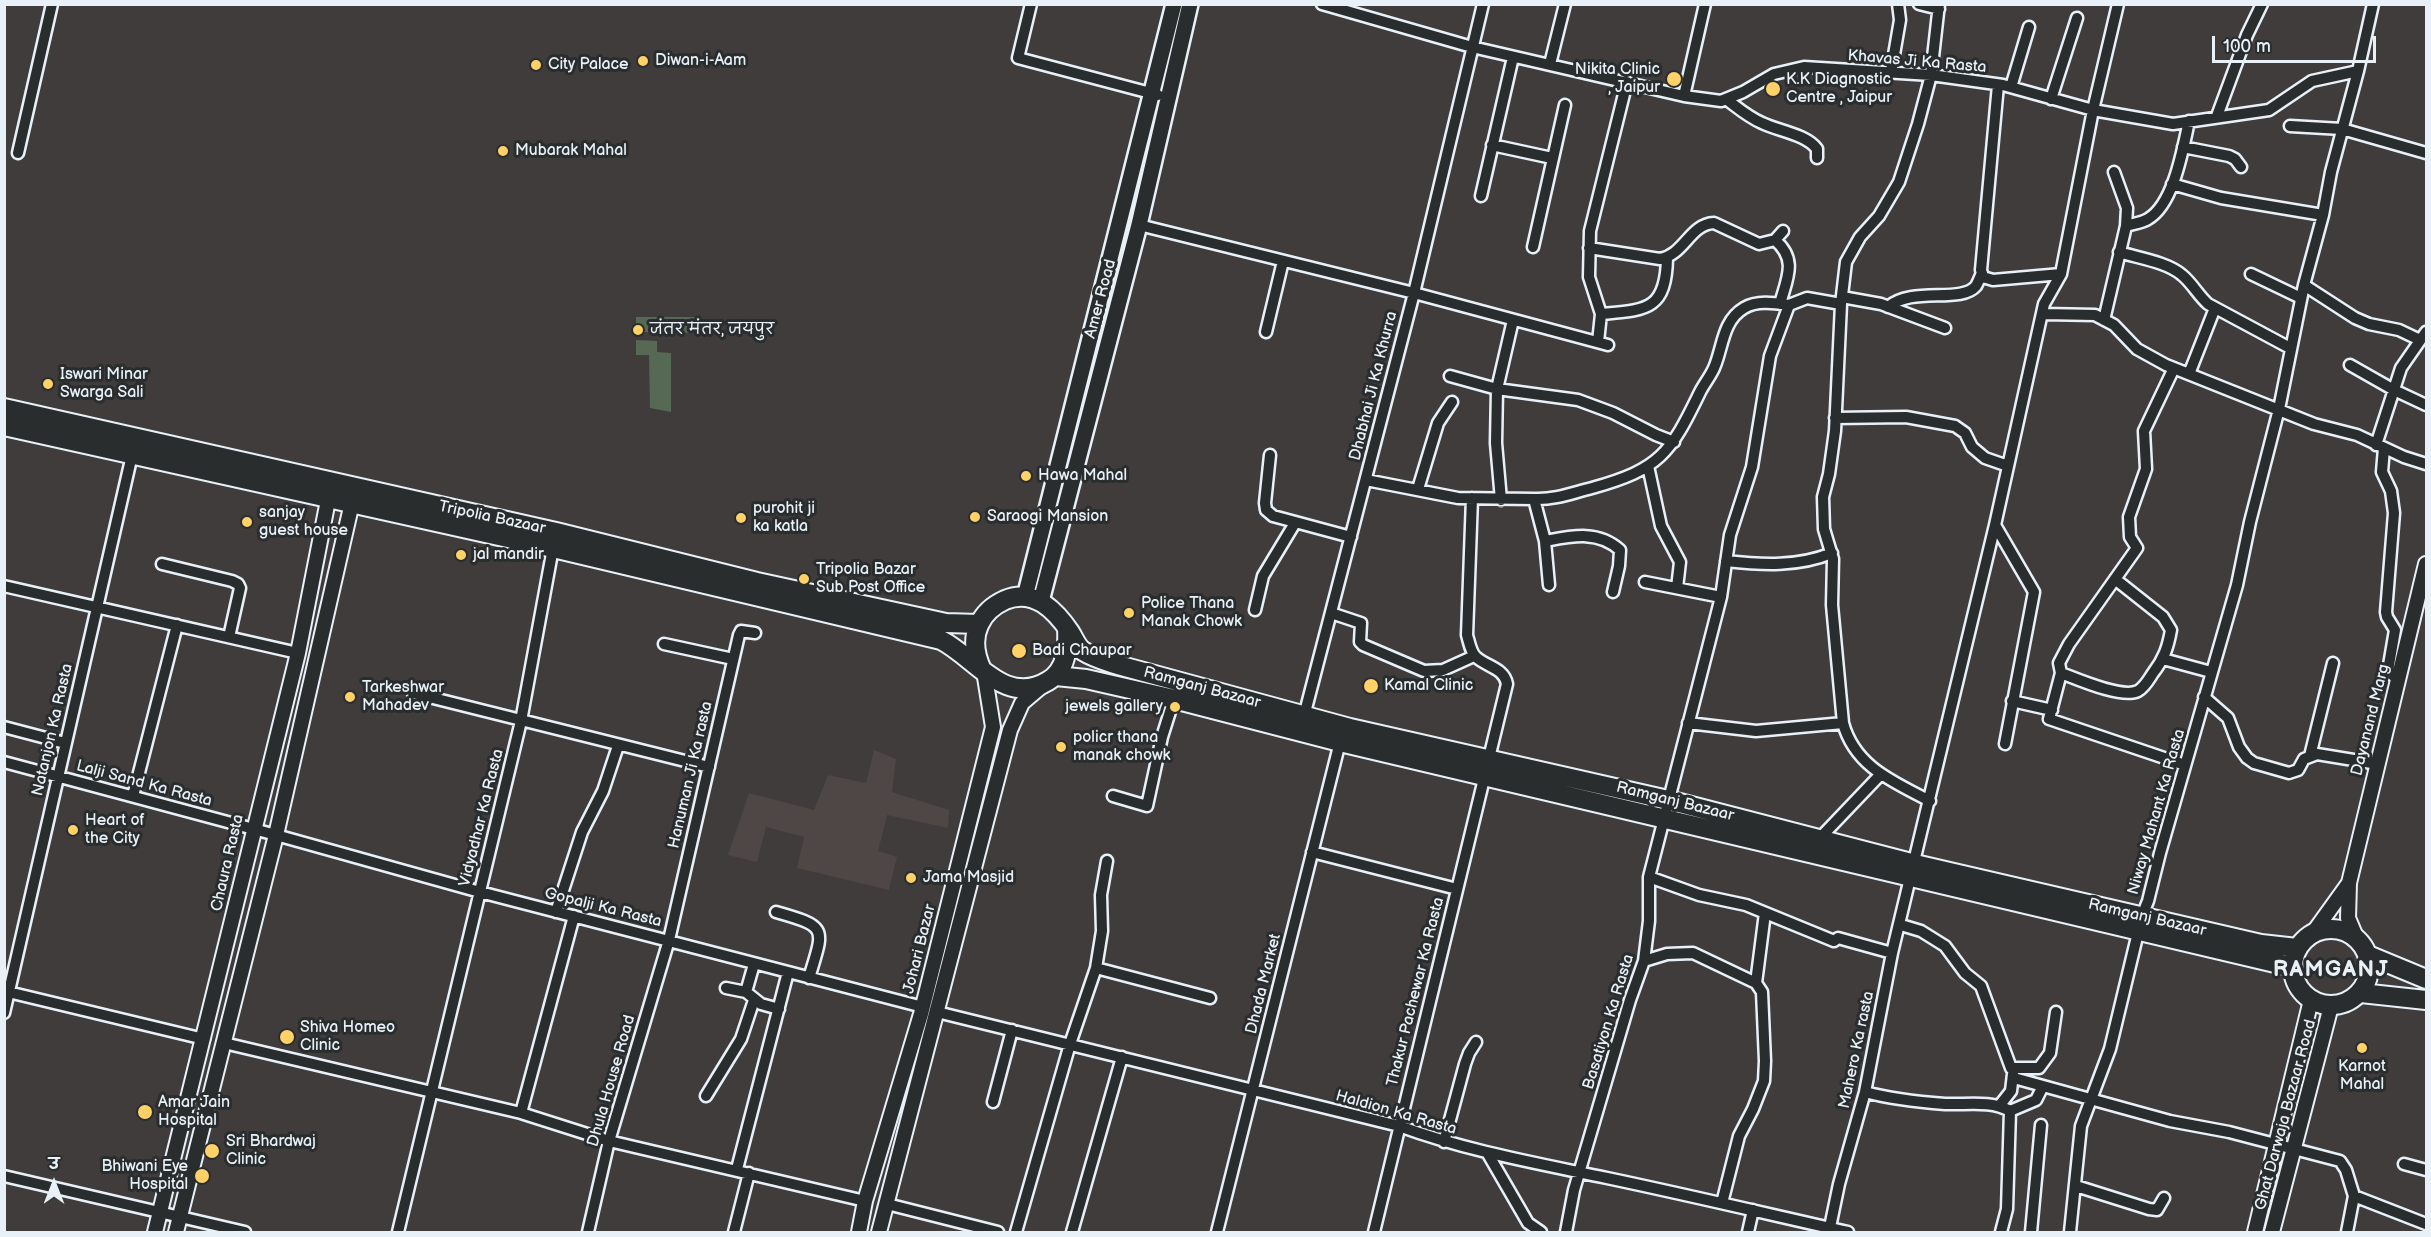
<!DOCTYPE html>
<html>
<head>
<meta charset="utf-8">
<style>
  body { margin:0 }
  #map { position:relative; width:2431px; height:1237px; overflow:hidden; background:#403c3c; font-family:"Balsamiq Sans","Playpen Sans Deva",sans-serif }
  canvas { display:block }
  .frame { position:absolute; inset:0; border:6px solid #e8f1f8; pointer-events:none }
  .north { position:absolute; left:24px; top:1153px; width:60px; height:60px; -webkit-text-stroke:4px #2a2d2e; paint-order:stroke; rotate:0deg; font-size:16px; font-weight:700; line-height:24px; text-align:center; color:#e8f1f8 }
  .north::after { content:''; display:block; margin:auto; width:21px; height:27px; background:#e8f1f8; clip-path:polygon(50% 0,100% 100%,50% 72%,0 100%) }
  .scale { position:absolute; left:2212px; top:36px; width:164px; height:27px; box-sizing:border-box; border:3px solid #e8f1f8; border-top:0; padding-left:8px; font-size:18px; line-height:21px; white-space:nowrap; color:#e8f1f8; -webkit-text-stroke:4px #2a2d2e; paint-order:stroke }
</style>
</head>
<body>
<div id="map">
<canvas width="2431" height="1237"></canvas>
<div class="frame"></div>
<div class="north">उ</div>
<div class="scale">100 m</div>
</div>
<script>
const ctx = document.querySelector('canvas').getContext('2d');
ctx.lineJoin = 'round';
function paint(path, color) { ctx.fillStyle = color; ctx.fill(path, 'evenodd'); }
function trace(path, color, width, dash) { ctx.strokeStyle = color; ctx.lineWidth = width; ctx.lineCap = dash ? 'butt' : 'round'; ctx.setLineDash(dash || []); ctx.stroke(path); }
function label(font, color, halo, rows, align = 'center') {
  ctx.font = font + ' "Balsamiq Sans","Playpen Sans Deva",sans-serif'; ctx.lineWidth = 6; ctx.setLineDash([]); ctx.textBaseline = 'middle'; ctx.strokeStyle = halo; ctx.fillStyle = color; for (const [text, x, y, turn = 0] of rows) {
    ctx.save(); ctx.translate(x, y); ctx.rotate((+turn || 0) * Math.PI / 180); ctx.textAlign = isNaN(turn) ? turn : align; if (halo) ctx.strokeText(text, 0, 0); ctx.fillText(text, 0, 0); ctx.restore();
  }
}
const built = new Path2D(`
  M874,750L896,759L892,792L949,810L948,828L887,815L878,851L897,857L889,890L797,868L804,837L766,827L757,862L728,855L749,793L814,810L828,775L866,783Z`);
const green = new Path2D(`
  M636,317H701L700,333L636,332Z
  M636,340L657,341V352L671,353V412L650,408L649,355H636Z`);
const minor = new Path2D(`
  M1031,4L1018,58L1158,95
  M1322,4L1472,47L1684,96L1721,101L1743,92L1774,74L1804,67L1931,75L2003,85L2093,110L2173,124L2269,110L2312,81L2358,71
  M1919,4L1939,9
  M1550,64L1565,4
  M1891,72L1900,20L1898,4
  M1998,85L1981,270L1983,277L1993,280L2061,274
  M2011,87L2029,27
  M1684,96L1705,4
  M1726,99C1738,108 1748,117 1762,123C1778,131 1806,134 1817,149V158
  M2051,99L2077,18
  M2217,116L2247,35L2262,4
  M2290,126L2342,129L2426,153
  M1492,145L1552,158
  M2183,147L2229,156L2235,159L2241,167
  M18,153L52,4
  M2172,184L2221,198L2323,215
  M1481,196L1513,57
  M1139,225L1414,293L1608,345
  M2126,226C2132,224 2142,223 2148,219C2174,204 2183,148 2189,121
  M1775,240C1798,260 1787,278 1780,304
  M1533,247L1565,105
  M1589,248L1660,259C1684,255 1690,224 1714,223L1759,244L1775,240L1783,231
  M2119,252C2138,258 2167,262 2182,275C2192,283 2198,295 2208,304L2290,348
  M2251,274L2301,298
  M2304,285L2355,318L2369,324L2399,330L2420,340
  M1842,297L1881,304L1945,328
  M1888,307C1912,286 1961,304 1976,286C1978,283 1980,277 1982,273
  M1601,314C1646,310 1666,311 1667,258
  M2044,314L2095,315L2114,325L2137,349L2166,365L2314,424L2357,435L2404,457L2426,464
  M2104,320L2126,226L2127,208L2114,172
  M1266,332L1283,261
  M1598,342L1601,314L1589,277L1590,231L1627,82
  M2350,365L2394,390L2426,405
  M2174,368L2144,431L2146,469L2129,517L2130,537L2137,548L2069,644L2059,663L2061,673L2049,719L2185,765
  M2189,374L2215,308
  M1450,376L1497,389L1578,400L1613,413L1656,435L1674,442
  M1835,418L1906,417L1955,426L1965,433L1972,447L1985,458L2008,466
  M2376,445L2401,368L2426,332
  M2384,448L2382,472L2391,491L2394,513L2386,612L2387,617L2395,630L2388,671L2398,680
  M1270,455L1265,503L1266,510L1273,516L1351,537
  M1648,466L1661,526L1680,562L1677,588
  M1366,480L1458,498L1534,499
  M1418,489L1438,423L1452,402
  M1501,500L1496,443L1497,389L1513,320
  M1995,525L2034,592L2005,744
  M1545,541C1572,536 1598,530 1620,550L1619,566L1613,592
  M1726,561C1762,565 1798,567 1832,553
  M162,564L232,581L238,584L240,588L229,637
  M1645,582L1721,597
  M1549,585L1545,541L1534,499C1555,500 1572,493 1592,488C1660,469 1670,454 1700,392C1704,384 1710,377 1714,368C1723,348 1722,321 1744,308C1757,300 1775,303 1789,305
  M4,586L298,653
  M1255,610L1263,576L1295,523
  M1331,613L1361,623L1360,642L1363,645L1424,671L1443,670L1474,656
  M664,644L733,659
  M2163,659L2211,672
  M2061,673C2077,679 2122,699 2138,691C2145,687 2149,679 2153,673C2164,659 2168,647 2171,630L2163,617L2115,579
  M413,693L709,767
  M2204,697L2228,718L2239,747L2247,758L2254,763L2289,773L2298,770L2304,759L2317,754L2378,764
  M2012,701L2052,710
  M1303,720L1414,293L1483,4
  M1688,723L1756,731L1843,723
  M4,727L65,743
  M2310,756L2333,663
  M4,762L276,835L480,892L923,1007
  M133,796L177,625
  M1113,796L1147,806L1162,737L1174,699
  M1930,801C1894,782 1855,767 1843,723L1832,605L1833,559L1824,529L1823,497L1829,474L1835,431L1841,304L1846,262L1860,237L1879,216L1899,182L1918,124L1931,75L1939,4
  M1819,839L1881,774
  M1312,852L1457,889
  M1649,877L1699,895L1746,905L1834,941L1838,938L1892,953
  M556,912L582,832L603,791L618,746
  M776,912C829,927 824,928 809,978
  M1901,925L1921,931L1945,946L1965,973L1981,986L2011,1068H2039L2050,1053L2056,1012
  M1644,961L1667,954L1693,953L1756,983L1762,992L1765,1061L1764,1081L1753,1109L1739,1136L1722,1203
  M1096,968L1210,998
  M1756,983L1765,913
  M726,988L746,992L761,1004L779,1009
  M4,991L204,1039
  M746,992L754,964
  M937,1012L1399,1126C1467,1151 1536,1163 1607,1178C1688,1195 1768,1214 1848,1232
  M4,1013L132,455
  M224,1043L521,1113L609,1141L865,1201
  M2014,1078L2170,1121L2229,1132L2340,1161L2346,1170L2354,1196
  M1865,1092C1891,1099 1918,1102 1945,1104C1966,1105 1991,1100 2010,1111L2007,1209L2001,1232
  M706,1096L741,1039L754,1000
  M993,1102L1012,1030
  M2000,1105L2011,1091L2013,1074
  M2010,1111L2036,1100L2043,1086
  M521,1113L574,916
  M1444,1142L1465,1064L1469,1053L1476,1042
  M1488,1154L1528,1223L1541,1232
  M2404,1164L2426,1170
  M737,1169L788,972
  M4,1176L245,1232
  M2076,1186L2149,1209L2157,1210L2164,1198
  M887,1204L998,1232
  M398,1232L521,721L553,548
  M588,1232L609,1141L669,940L739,635L741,631L755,633
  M734,1232L749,1173
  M1016,1232L1070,1044L1096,968L1102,931L1101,895L1107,861
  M1072,1232L1122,1057
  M1217,1232L1340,742
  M1374,1232L1507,684C1504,668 1487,667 1476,657C1471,653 1469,642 1467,635L1472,498
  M1566,1232L1574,1190L1630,1000L1644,961L1649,921V877L1721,597L1730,535L1752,467L1770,356L1789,305L1807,298L1841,304
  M1748,1232L1753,1210
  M1829,1232L1839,1184L1865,1092L1892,953L1995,525L2044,304L2061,274L2093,110L2118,4
  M2031,1232L2041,1125
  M2070,1232L2081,1126L2110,1049L2142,916L2148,901L2160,853L2237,585L2250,522L2279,409L2304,285L2323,215L2331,172L2358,71L2373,4
  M2347,1232L2354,1196L2426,1224`);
const tertiary = new Path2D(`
  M2313,933L2349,883
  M2356,937L2348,918L2349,883L2426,564
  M155,1232L298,653L330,490
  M176,1232L276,835L354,494
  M859,1232L865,1201L921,1014L993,727L984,671
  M879,1232L1010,730L1022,703L1042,686
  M2255,1232L2311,1000
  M2272,1232L2331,1006`);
const secondary = new Path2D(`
  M1025,597L1174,4
  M1041,601L1139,225L1190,4`);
const primary = new Path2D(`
  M4,408L556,532L757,582L946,623L979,624
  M4,426L553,548L941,640C976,658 1005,707 1048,681C1067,670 1068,647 1067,628
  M982,670C975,655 972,640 979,625C984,613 994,605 1005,600C1034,588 1055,610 1070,632C1074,638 1077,647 1083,651C1094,658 1106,661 1118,665L1350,728L1668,800L1915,864L2261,944L2297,948
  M1056,676L1086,679L1174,699L1340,742L2292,967
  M2293 967a38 38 0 1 1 76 0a38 38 0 1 1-76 0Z
  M2368,955L2426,979
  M2361,993L2426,1000`);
const markers = [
  [643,61,6,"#ffd166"],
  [536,65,6,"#ffd166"],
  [1674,79,8,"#ffd166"],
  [1773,89,8,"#ffd166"],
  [503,151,6,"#ffd166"],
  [638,330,6,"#ffd166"],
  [48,384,6,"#ffd166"],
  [1026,476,6,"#ffd166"],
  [975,517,6,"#ffd166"],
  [741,518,6,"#ffd166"],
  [247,522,6,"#ffd166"],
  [461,555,6,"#ffd166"],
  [804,579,6,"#ffd166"],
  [1129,613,6,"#ffd166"],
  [1019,651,8,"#ffd166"],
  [1371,686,8,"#ffd166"],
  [350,697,6,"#ffd166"],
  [1175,707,6,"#ffd166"],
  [1061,747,6,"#ffd166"],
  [73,830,6,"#ffd166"],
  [911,878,6,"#ffd166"],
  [287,1037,8,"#ffd166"],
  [2362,1048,6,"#ffd166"],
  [145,1112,8,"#ffd166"],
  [212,1151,8,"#ffd166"],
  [202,1176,8,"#ffd166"]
];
const poiNames = [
  ["Diwan-i-Aam",655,61],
  ["City Palace",548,65],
  ["Nikita Clinic",1660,70,"right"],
  [", Jaipur",1660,88,"right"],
  ["K.K Diagnostic",1786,80],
  ["Centre , Jaipur",1786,98],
  ["Mubarak Mahal",515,151],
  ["जंतर मंतर, जयपुर",650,330],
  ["Iswari Minar",60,375],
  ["Swarga Sali",60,393],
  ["Hawa Mahal",1038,476],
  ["purohit ji",753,509],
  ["ka katla",753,527],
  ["sanjay",259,513],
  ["guest house",259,531],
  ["Saraogi Mansion",987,517],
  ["jal mandir",473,555],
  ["Tripolia Bazar",816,570],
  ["Sub Post Office",816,588],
  ["Police Thana",1141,604],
  ["Manak Chowk",1141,622],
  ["Badi Chaupar",1032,651],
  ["Kamal Clinic",1384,686],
  ["Tarkeshwar",362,688],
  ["Mahadev",362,706],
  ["jewels gallery",1163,707,"right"],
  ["policr thana",1073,738],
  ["manak chowk",1073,756],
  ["Heart of",85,821],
  ["the City",85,839],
  ["Jama Masjid",923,878],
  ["Shiva Homeo",300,1028],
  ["Clinic",300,1046],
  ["Karnot",2362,1067,"center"],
  ["Mahal",2362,1085,"center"],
  ["Amar Jain",158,1103],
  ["Hospital",158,1121],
  ["Sri Bhardwaj",226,1142],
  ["Clinic",226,1160],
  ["Bhiwani Eye",188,1167,"right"],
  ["Hospital",188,1185,"right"]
];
const streetNames = [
  ["Khavas Ji Ka Rasta",1917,62,5],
  ["Amer Road",1101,299,-75],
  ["Dhabhai Ji Ka Khurra",1374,386,-76],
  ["Tripolia Bazaar",492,518,12],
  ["Ramganj Bazaar",1202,688,15],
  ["Dayanand Marg",2371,720,-76],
  ["Natanjon Ka Rasta",53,730,-77],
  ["Hanuman Ji Ka rasta",691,775,-77],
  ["Lalji Sand Ka Rasta",144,784,15],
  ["Ramganj Bazaar",1675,802,14],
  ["Niway Mahant Ka Rasta",2157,812,-74],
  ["Vidyadhar Ka Rasta",482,818,-76],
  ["Chaura Rasta",228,863,-77],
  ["Gopalji Ka Rasta",603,908,14],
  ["Ramganj Bazaar",2147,918,13],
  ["Johari Bazar",920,949,-76],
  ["Dhada Market",1264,984,-76],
  ["Thakur Pachewar Ka Rasta",1416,992,-76],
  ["Basatiyon Ka Rasta",1609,1022,-73],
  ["Mahero Ka rasta",1857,1050,-78],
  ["Dhula House Road",612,1081,-74],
  ["Haldion Ka Rasta",1396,1113,16],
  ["Ghat Darwaja Bazaar Road",2286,1115,-75]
];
const districtNames = [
  ["RAMGANJ",2331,970]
];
paint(built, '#4f4646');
paint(green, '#556954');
trace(minor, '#e8f1f8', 15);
trace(tertiary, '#e8f1f8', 18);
trace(secondary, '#e8f1f8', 20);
trace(primary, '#e8f1f8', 22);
trace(minor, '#2a2d2e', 10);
trace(tertiary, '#2a2d2e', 14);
trace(secondary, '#2a2d2e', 15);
trace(primary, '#2a2d2e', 18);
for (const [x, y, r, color] of markers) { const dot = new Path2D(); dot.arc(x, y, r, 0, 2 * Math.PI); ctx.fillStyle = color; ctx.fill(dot); trace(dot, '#2a2d2e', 2); }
label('16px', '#e8f1f8', '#2a2d2e', poiNames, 'left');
label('16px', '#e8f1f8', '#2a2d2e', streetNames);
ctx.letterSpacing = '1.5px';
label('bold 22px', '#e8f1f8', '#2a2d2e', districtNames);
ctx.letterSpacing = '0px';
</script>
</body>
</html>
